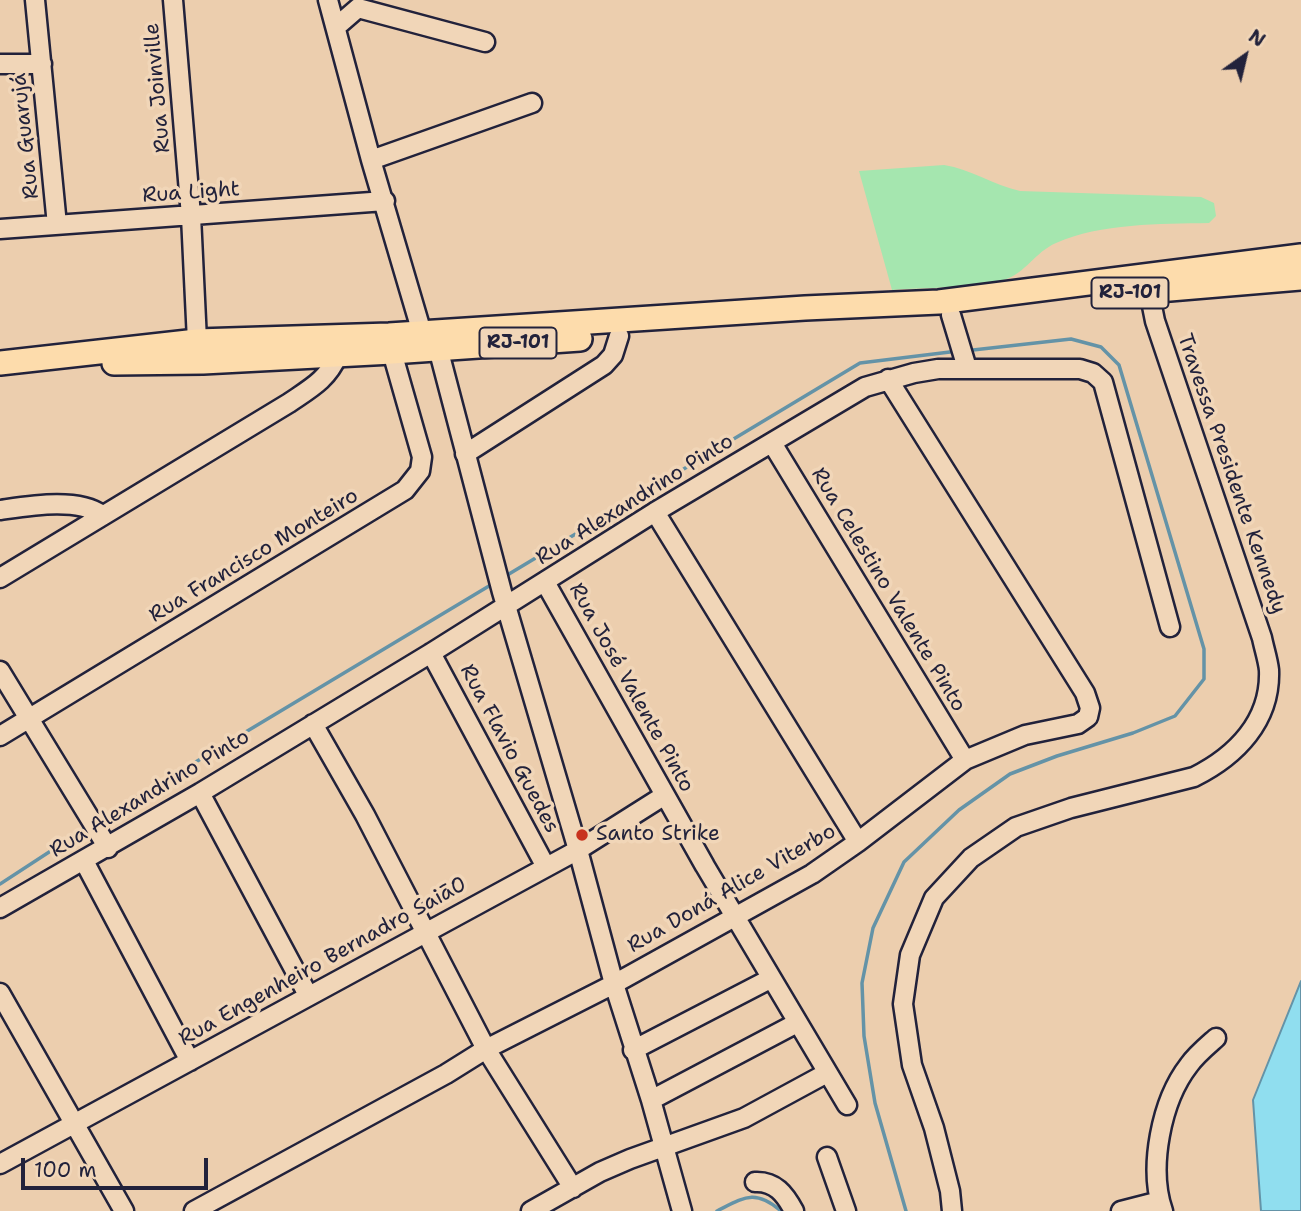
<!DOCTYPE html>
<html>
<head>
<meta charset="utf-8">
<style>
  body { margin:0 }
  #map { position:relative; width:1301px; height:1211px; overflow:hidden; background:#ecceae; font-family:"Shantell Sans",sans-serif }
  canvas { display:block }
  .north { position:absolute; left:1210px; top:21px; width:70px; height:70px; -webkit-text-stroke:5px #f1d6b8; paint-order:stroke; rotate:34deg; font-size:19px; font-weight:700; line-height:28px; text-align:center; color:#22223b }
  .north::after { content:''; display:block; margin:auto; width:24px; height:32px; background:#22223b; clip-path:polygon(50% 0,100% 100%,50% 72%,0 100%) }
  .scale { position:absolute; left:21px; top:1158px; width:187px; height:32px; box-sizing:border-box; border:4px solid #22223b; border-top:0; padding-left:9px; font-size:21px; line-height:24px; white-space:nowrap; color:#22223b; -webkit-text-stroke:5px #f1d6b8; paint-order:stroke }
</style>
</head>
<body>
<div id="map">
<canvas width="1301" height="1211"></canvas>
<div class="north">N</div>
<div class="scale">100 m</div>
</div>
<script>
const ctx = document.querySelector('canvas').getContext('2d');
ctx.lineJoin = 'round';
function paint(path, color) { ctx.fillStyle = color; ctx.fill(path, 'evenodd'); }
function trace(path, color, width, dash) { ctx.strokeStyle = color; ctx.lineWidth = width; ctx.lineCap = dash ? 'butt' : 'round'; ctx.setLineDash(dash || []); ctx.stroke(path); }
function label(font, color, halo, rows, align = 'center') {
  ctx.font = font + ' "Shantell Sans",sans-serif'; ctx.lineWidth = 7; ctx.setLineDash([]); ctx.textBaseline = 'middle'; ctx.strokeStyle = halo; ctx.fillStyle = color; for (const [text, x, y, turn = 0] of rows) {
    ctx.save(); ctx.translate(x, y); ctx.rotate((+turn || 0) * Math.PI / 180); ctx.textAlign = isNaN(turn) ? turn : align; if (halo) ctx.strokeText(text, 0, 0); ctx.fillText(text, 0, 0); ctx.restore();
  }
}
const green = new Path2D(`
  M944,165C971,169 993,185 1020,191L1201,197L1214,203L1216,216L1209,223C1160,224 1101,223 1056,243C1035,252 1026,273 1004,280C976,289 924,287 892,290L859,171Z`);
const water = new Path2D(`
  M1301,981V1211H1261L1253,1100Z`);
const stream = new Path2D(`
  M504,577L860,363L950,352
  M99,820L494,583
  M0,884L89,826
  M717,1211C745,1197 755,1189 781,1211
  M906,1211L875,1103L864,1036L862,983L873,928L904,862L959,810L1010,774L1057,756L1133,733L1175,716L1204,679V649L1119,365L1101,347L1071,339L973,350`);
const minor = new Path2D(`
  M35,0L57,225
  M173,0L191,216L197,341
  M328,0L371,160L422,333
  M336,27L358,8L485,42
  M0,64H42
  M371,160L532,103
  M0,229L385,201
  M951,315L967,368
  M438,348L502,592L578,850L614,984L651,1100L682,1211
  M772,443L965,760
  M465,454L604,365L613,355L619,336
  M0,510C28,506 78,497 102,515
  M655,512L858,842
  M0,578L289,403C311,388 327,380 338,355
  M545,582L705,866L847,1105
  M431,653L546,867
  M0,671L108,848
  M313,724L365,815L486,1049L573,1188
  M0,736L405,490L420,471L422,457L392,352
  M200,793L308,995
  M84,861L190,1061
  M0,908L200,793L431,653L655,512L865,387L914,373L938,369H1080L1093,373L1103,382L1170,627
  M0,993L124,1211
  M633,1050L770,979
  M651,1100L797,1023
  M827,1157L846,1211
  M0,1164L578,850L665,795
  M755,1182C775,1181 785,1194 794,1211
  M194,1211L446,1074L486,1049L614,984L812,874L858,842L965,760L1025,735L1078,724L1088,717L1090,708L1085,693L888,379
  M531,1211L600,1172L630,1159L744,1118L827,1073
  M952,1211L950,1191L934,1128L912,1065L903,1004L910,955L934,898L971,858L1016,827L1071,808L1194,777C1236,756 1271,721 1269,670C1268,660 1264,648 1262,638L1155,321L1149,291
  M1121,1211L1160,1201
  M1163,1211C1148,1168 1161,1101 1189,1065C1196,1055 1207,1046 1216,1038`);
const major = new Path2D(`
  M1158,290L1301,278
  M0,363L197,341L389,335L805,308L939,302L1301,256
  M114,363L203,362L392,352L580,339`);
const markers = [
  [582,835,7,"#c8321e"]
];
const shields = [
  [1130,293,77],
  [518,343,77]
];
const shieldNames = [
  ["RJ-101",1130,293],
  ["RJ-101",518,343]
];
const streetNames = [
  ["Rua Joinville",158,88,-95],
  ["Rua Guarujá",26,136,-96],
  ["Rua Light",191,193,-4],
  ["Travessa Presidente Kennedy",1231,474,71],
  ["Rua Alexandrino Pinto",635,500,-32],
  ["Rua Francisco Monteiro",254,556,-31],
  ["Rua Celestino Valente Pinto",888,590,59],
  ["Rua José Valente Pinto",631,688,61],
  ["Rua Flavio Guedes",509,749,62],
  ["Rua Alexandrino Pinto",150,794,-31],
  ["Rua Doná Alice Viterbo",732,889,-30],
  ["Rua Engenheiro Bernadro Saiā0",323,962,-29]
];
const poiNames = [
  ["Santo Strike",596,835]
];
paint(green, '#a5e6af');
paint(water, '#90deef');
trace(water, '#6493a7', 2);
trace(stream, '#6493a7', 3.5);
trace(minor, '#22223b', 23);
trace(major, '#22223b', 28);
trace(minor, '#f1d6b8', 18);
trace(major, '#fddcac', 23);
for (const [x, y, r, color] of markers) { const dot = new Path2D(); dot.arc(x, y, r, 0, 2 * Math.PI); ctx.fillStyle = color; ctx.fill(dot); trace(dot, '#f1d6b8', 2.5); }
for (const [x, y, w] of shields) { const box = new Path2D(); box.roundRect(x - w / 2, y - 15.5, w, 31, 5); ctx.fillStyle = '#f1d6b8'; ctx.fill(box); trace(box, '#22223b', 2); }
label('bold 19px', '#22223b', null, shieldNames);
label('21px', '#22223b', '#f1d6b8', streetNames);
label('21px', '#22223b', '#f1d6b8', poiNames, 'left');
</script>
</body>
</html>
